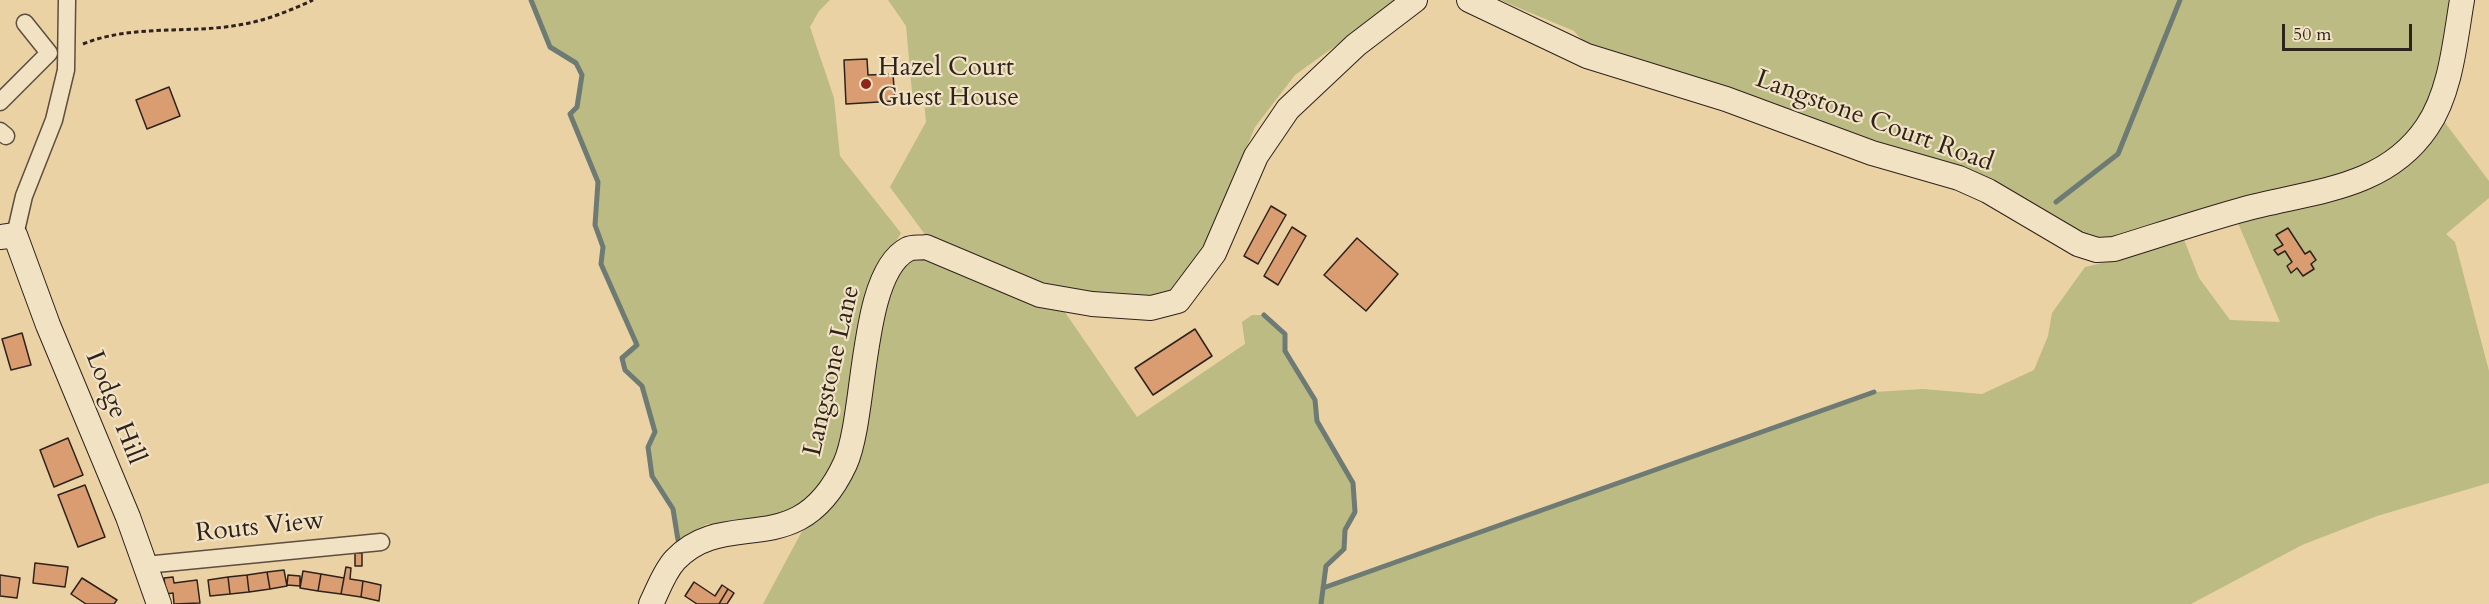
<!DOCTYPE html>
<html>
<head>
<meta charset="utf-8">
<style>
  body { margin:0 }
  #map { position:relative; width:2489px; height:604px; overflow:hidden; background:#ebd2a4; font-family:Cardo,serif }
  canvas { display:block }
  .scale { position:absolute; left:2282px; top:24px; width:130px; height:27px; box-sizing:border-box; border:3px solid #2e221c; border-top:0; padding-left:8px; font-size:18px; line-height:21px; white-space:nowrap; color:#2e221c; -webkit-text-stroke:4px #f2e2c4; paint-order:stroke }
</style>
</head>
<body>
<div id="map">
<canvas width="2489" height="604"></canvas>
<div class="scale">50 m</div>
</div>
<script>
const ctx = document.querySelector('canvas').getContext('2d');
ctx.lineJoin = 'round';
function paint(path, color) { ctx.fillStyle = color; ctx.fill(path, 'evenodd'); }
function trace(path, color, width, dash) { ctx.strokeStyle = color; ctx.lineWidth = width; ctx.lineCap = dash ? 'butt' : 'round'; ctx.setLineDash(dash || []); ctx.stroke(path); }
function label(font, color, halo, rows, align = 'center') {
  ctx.font = font + ' Cardo,serif'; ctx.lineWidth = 4.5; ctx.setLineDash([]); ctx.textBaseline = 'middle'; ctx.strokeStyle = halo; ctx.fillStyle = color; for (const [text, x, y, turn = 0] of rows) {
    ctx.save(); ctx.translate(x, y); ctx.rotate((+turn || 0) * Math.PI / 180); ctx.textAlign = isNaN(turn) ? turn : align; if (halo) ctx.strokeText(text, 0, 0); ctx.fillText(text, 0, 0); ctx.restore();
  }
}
const green = new Path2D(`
  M531,0H830L819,11L810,27L834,98L840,156L901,233L885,260L844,444L810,505L740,527L707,524L678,540L673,509L652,476L648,447L655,432L642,386L625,370L622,358L637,345L601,264L603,247L595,225L598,182L570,114L577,107L582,75L576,63L550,47Z
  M888,0H1399L1295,75L1255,127L1220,211L1185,284L1147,299L1042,287L929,240L890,187L926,122L924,101L913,103L906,26Z
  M1500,0H2456L2439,77L2421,123L2403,144L2346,179L2094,244L1972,173L1592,51L1574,31Z
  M2443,120L2489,181V198L2446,234L2455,242L2489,371V483L2377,516L2302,545L2191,604H763L801,533L829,502L890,283L908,260L922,258L1060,305L1137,417L1245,344L1242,322L1252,315H1264L1285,334V351L1315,400L1317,421L1353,483L1355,512L1345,530L1344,549L1326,566L1324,588L1874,392L1923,389L1982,394L2034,370L2048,336L2052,313L2085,267L2111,261L2183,237L2199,278L2230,320L2280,322L2238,223L2322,200Z`);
const stream = new Path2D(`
  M531,0L550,47L576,63L582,75L577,107L570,114L598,182L595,225L603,247L601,264L637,345L622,358L625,370L642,386L655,432L648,447L652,476L673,509L678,540
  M2056,202L2118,154L2180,0
  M1264,315L1285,334V351L1315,400L1317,421L1353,483L1355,512L1345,530L1344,549L1326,566L1321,604
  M1323,588L1874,392`);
const building = new Path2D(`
  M867,59L868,75L893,74L895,101L846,104L844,60Z
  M169,87L180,116L147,129L136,100Z
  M1271,206L1286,215L1258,264L1244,256Z
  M1292,227L1306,236L1278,285L1264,276Z
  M2288,228L2305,254L2310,251L2316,260L2311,264L2314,269L2303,276L2297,268L2291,273L2287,266L2292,262L2285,251L2278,255L2274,250L2283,245L2276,235Z
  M1357,238L1398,274L1366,311L1324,275Z
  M1195,329L1212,356L1153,395L1135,368Z
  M22,333L31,365L11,370L2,339Z
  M68,438L83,475L54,487L40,450Z
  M85,485L105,537L78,547L58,495Z
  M355,553H362V566H355Z
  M35,563L68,567L65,587L33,583Z
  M346,567L351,568L350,579L363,581L361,597L341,594Z
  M284,570L287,586L270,589L267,572Z
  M303,571L321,574L318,591L300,588Z
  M267,572L270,589L249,592L247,575Z
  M321,574L344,578L341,594L318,591Z
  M0,575L20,578L17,598L0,596Z
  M247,575L249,592L230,594L228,577Z
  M288,575L300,576V586L287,585Z
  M173,577L174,583L197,580L200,603L174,604L173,593L166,594L164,578Z
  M228,577L230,594L210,596L208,580Z
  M82,578L117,600L114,604H86L71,594Z
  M363,581L381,585L379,601L361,597Z
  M694,582L715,596L722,585L728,589L719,604H697L685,596Z
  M728,589L734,593L727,604H719Z`);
const path = new Path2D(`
  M83,44C132,24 188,34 239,25C265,21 289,11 313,0`);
const street = new Path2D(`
  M0,102L49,53L25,23
  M0,131L6,136
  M15,235L24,196L54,120L66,70L67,0
  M145,565L381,542`);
const secondary = new Path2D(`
  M1469,0L1587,56L1726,99L1872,153L1959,178L1988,191L2078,244L2097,250L2114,249C2156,236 2198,222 2241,210C2308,191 2384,191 2427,127C2451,92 2455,41 2462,0
  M0,237L15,235L48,325L128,517L159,604
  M651,604C658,590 664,572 675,560C727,505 798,565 845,464C867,416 859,274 908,249C912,247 920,248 926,247L1040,295L1092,304L1151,308L1178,301L1214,253L1256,156L1288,109L1356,45L1415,0`);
const markers = [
  [866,84,6,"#8f2418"]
];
const poiNames = [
  ["Hazel Court",878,69],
  ["Guest House",878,99]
];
const streetNames = [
  ["Langstone Court Road",1874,122,20],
  ["Langstone Lane",833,371,-77],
  ["Lodge Hill",114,408,68],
  ["Routs View",260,528,-6]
];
paint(green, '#bbbb83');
trace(stream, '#6e7b74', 5);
paint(building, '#da9d71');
trace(building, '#2e221c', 1.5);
trace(street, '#5d4e3e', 19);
trace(secondary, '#2e221c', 26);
trace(path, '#2e221c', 3, [4.5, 3]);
trace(street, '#f2e2c4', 16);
trace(secondary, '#f2e2c4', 24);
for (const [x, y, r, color] of markers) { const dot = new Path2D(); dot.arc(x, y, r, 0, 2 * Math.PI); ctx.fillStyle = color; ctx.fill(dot); trace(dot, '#f2e2c4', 2); }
label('26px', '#2e221c', '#f2e2c4', poiNames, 'left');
label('26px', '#2e221c', '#f2e2c4', streetNames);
</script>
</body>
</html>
